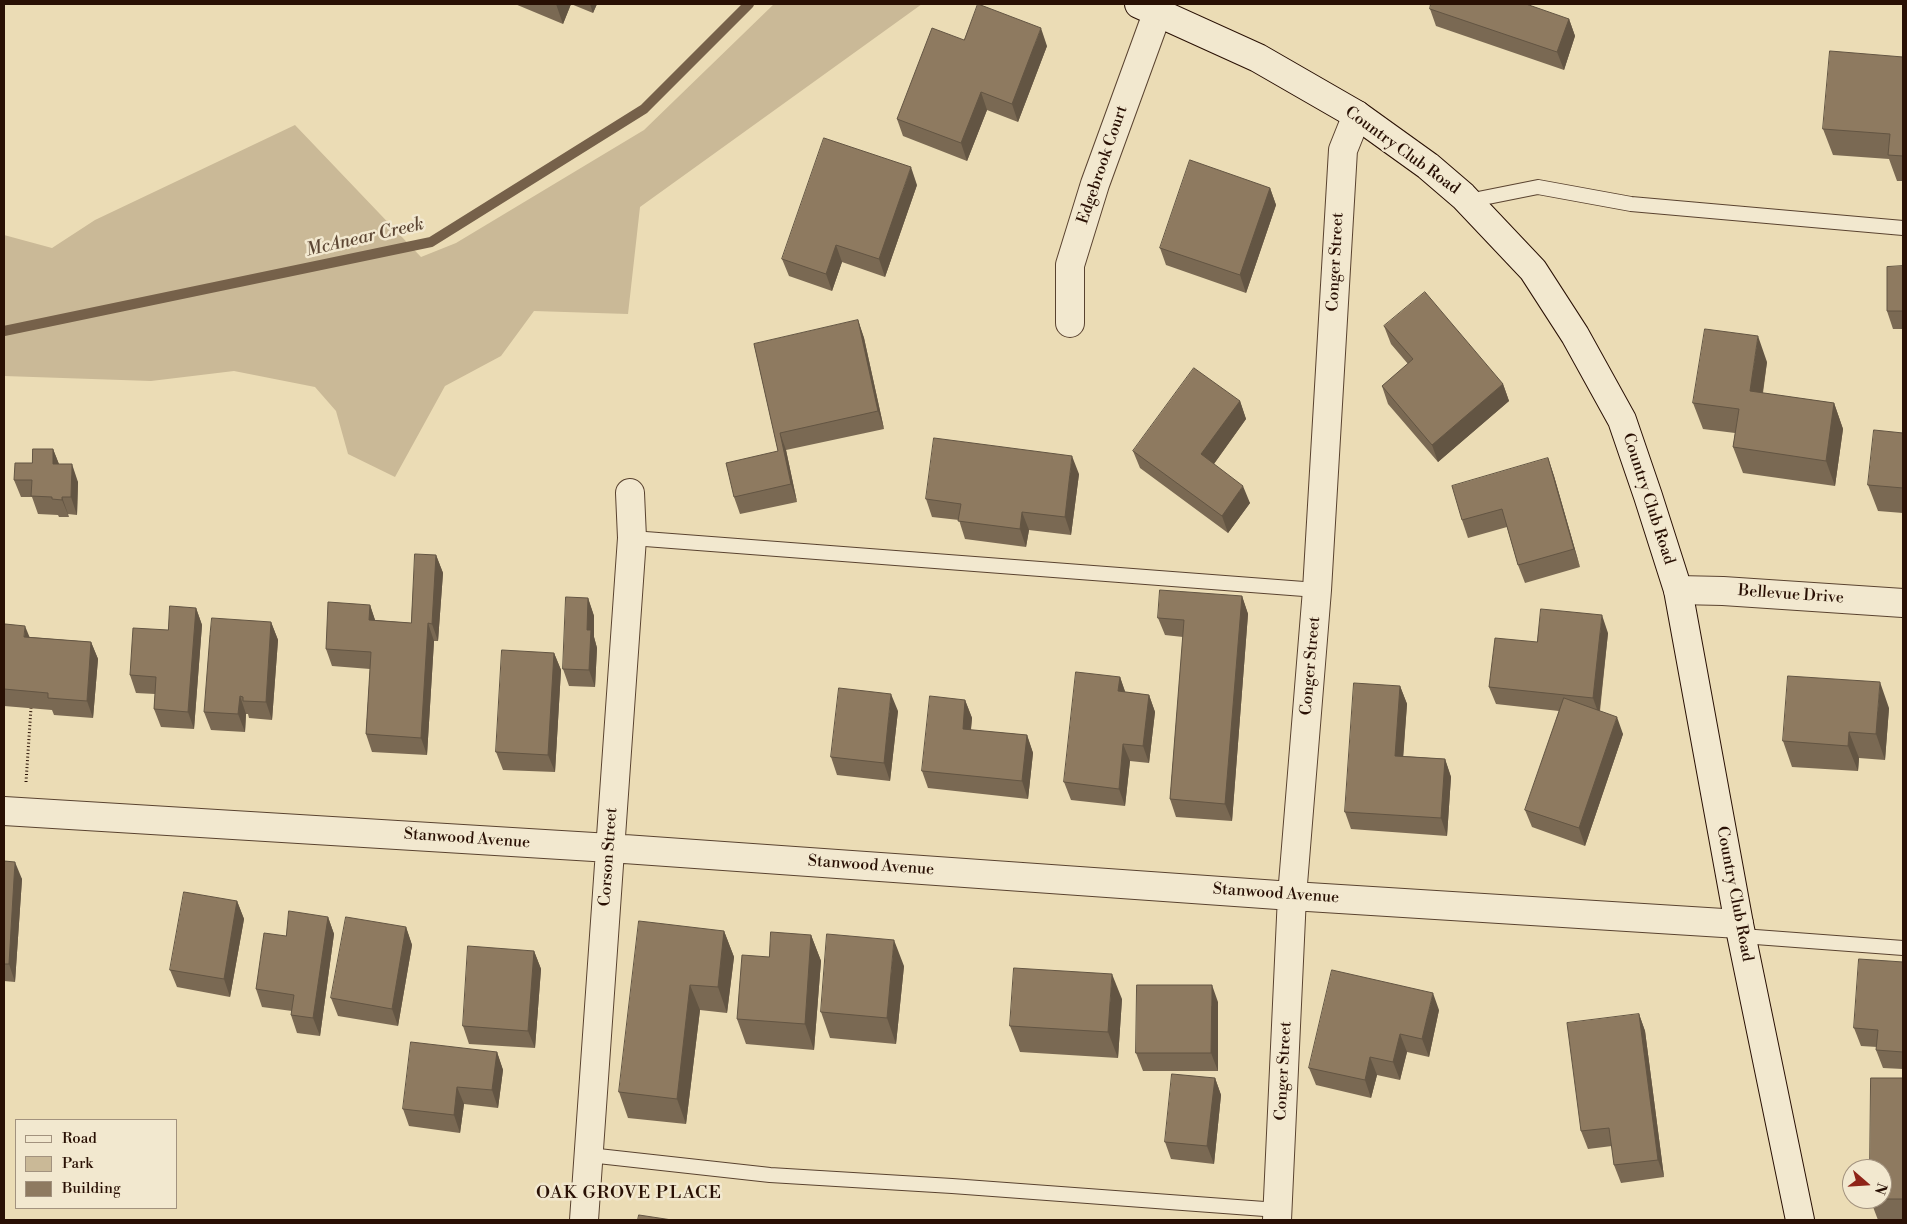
<!DOCTYPE html>
<html>
<head>
<meta charset="utf-8">
<style>
  body { margin:0 }
  #map { position:relative; width:1907px; height:1224px; overflow:hidden; background:#ebdcb5; font-family:"Libre Bodoni",serif }
  canvas { display:block }
  .frame { position:absolute; inset:0; border:5px solid #291004; pointer-events:none }
  .legend { position:absolute; left:15px; top:1119px; width:162px; height:90px; box-sizing:border-box; background:#f2e8cf; border:1px solid #a2927e; margin:0; padding:6px 9px; list-style:none; font-size:15px; color:#291004 }
  .legend li { display:flex; align-items:center; gap:10px; height:25px }
  .legend b { width:25px; border:1px solid #a2927e }
  .north { position:absolute; left:1842px; top:1159px; width:50px; height:50px; box-sizing:border-box; background:#f2e8cf; border:1px solid #a2927e; border-radius:50%; rotate:109deg; font-size:14px; font-weight:700; line-height:20px; text-align:center; color:#291004 }
  .north::after { content:''; display:block; margin:auto; width:18px; height:22px; background:#8f2418; clip-path:polygon(50% 0,100% 100%,50% 72%,0 100%) }
</style>
</head>
<body>
<div id="map">
<canvas width="1907" height="1224"></canvas>
<div class="frame"></div>
<ul class="legend">
<li><b style="height:6px;background:#f2e8cf"></b>Road</li>
<li><b style="height:14px;background:#cab997"></b>Park</li>
<li><b style="height:14px;background:#8e7a60"></b>Building</li>
</ul>
<div class="north">N</div>
</div>
<script>
const ctx = document.querySelector('canvas').getContext('2d');
ctx.lineJoin = 'round';
function paint(path, color) { ctx.fillStyle = color; ctx.fill(path, 'evenodd'); }
function trace(path, color, width, dash) { ctx.strokeStyle = color; ctx.lineWidth = width; ctx.lineCap = dash ? 'butt' : 'round'; ctx.setLineDash(dash || []); ctx.stroke(path); }
function label(font, color, halo, rows, align = 'center') {
  ctx.font = font + ' "Libre Bodoni",serif'; ctx.lineWidth = 5; ctx.setLineDash([]); ctx.textBaseline = 'middle'; ctx.strokeStyle = halo; ctx.fillStyle = color; for (const [text, x, y, turn = 0] of rows) {
    ctx.save(); ctx.translate(x, y); ctx.rotate((+turn || 0) * Math.PI / 180); ctx.textAlign = isNaN(turn) ? turn : align; if (halo) ctx.strokeText(text, 0, 0); ctx.fillText(text, 0, 0); ctx.restore();
  }
}
const green = new Path2D(`
  M774,4H922L640,207L628,314L534,311L501,356L445,386L395,477L348,454L336,411L315,387L234,371L151,381L4,376V235L52,248L95,220L295,125L421,257L456,243L644,130Z`);
const stream = new Path2D(`
  M4,331L431,242L644,109L749,4`);
const path = new Path2D(`
  M26,782L31,708`);
const service = new Path2D(`
  M1468,201L1538,187L1631,204L1903,228
  M632,538L1317,590
  M1742,936L1903,948
  M589,1155L770,1175L952,1186L1278,1210`);
const minor = new Path2D(`
  M1070,323V265L1095,184L1158,11
  M1678,590L1723,591L1903,603
  M4,811L610,848L1292,896L1739,924
  M584,1220L632,538L630,493
  M1277,1220L1292,896L1317,590L1343,150L1357,115`);
const secondary = new Path2D(`
  M1139,4L1258,58L1357,115L1428,166L1463,196L1533,270L1575,335L1622,420L1648,496L1678,590L1739,924L1800,1220`);
const wall = new Path2D(`
  M515,4H571L563,24Z
  M571,4H597L593,13Z
  M1430,9L1569,19L1575,36L1564,70L1436,26Z
  M964,40L1047,46L1018,122L987,110L967,161L903,136L897,119Z
  M1903,57V181H1897L1889,159L1833,155L1823,129Z
  M917,185L885,277L842,262L832,291L789,276L782,259Z
  M1270,188L1276,205L1246,293L1166,265L1160,248Z
  M1903,266V329H1893L1887,311Z
  M858,320L864,338L884,429L786,450L797,502L740,514L734,497L778,451L754,344Z
  M1384,326L1503,384L1509,401L1438,462L1388,404L1382,386L1408,364L1391,344Z
  M1767,362L1763,393L1834,403L1843,429L1835,486L1743,473L1733,447L1735,433L1703,429L1693,403Z
  M1240,401L1246,419L1214,464L1250,503L1228,533L1140,468L1133,451Z
  M1903,433V513L1878,511L1868,485Z
  M53,449L59,464L78,482L77,515L68,514L69,517H59L58,515L38,514L32,497H21L14,480L32,463Z
  M1548,458L1554,476L1580,567L1525,583L1518,565L1507,527L1468,538L1462,520Z
  M1079,474L1071,535L1029,530L1026,547L965,539L959,520L932,517L926,499Z
  M436,555L443,573L438,641H434L427,755L372,752L366,734L370,669L332,666L326,649L370,605L375,620L411,623Z
  M1242,596L1248,614L1232,821L1176,817L1170,799L1183,637L1165,635L1158,618Z
  M588,598L594,616V637L597,648L595,687L569,686L563,669Z
  M196,608L202,625L194,729L161,727L154,709L155,694L136,693L130,675L168,630Z
  M271,622L278,640L272,720L249,718L248,714H246L245,732L211,730L204,712Z
  M1608,633L1600,711L1623,734L1585,846L1532,827L1525,810L1559,711L1496,704L1489,687L1537,642Z
  M30,637L91,642L98,659L93,718L54,715L52,710L4,706V640Z
  M554,653L561,670L555,772L503,770L496,752Z
  M1120,677L1125,692L1149,695L1155,712L1149,763L1130,761L1125,806L1071,800L1064,782Z
  M1400,686L1407,704L1403,756L1445,759L1451,777L1447,836L1351,829L1345,812Z
  M965,700L972,718L971,730L1027,735L1033,753L1028,799L928,788L922,771Z
  M1889,708L1885,760L1859,758L1858,771L1792,767L1783,741Z
  M898,711L890,781L837,775L831,757Z
  M4,861L22,879L15,982L4,981Z
  M237,901L244,919L230,997L177,987L170,970Z
  M328,917L334,934L320,1036L297,1033L291,1015L292,1011L262,1007L256,989L286,936Z
  M406,927L412,945L398,1026L338,1016L331,998Z
  M724,931L734,957L727,1013L700,1010L686,1124L628,1118L619,1092Z
  M811,935L821,961L814,1050L746,1044L737,1019L769,957Z
  M534,951L541,969L535,1048L469,1044L463,1026Z
  M1903,962V1069L1883,1068L1876,1050L1877,1047L1861,1046L1854,1028Z
  M904,966L896,1044L830,1038L821,1012Z
  M1122,999L1118,1058L1020,1052L1010,1026Z
  M1218,1002V1071H1143L1136,1053Z
  M1439,1010L1429,1057L1407,1052L1400,1080L1377,1075L1371,1098L1316,1085L1309,1068Z
  M1639,1014L1645,1031L1664,1177L1621,1183L1614,1165L1612,1146L1588,1149L1581,1131Z
  M497,1052L503,1070L498,1108L464,1104L460,1133L409,1126L403,1109Z
  M1215,1078L1221,1095L1214,1164L1171,1159L1165,1142Z
  M1903,1078V1220H1878L1870,1199Z`);
const shadedWall = new Path2D(`
  M556,4H571L563,24Z
  M590,4H597L593,13Z
  M1569,19L1575,36L1564,70L1557,52Z
  M1041,28L1047,46L1018,122L1012,104Z
  M981,92L987,110L967,161L961,143Z
  M911,167L917,185L885,277L879,259Z
  M1270,188L1276,205L1246,293L1240,275Z
  M836,245L842,262L832,291L826,274Z
  M858,320L864,338L884,429L878,411Z
  M1758,336L1767,362L1759,417L1750,391Z
  M1503,384L1509,401L1438,462L1432,445Z
  M1240,401L1246,419L1208,472L1201,454Z
  M1834,403L1843,429L1835,486L1826,461Z
  M780,433L786,450L797,502L791,484Z
  M53,449L60,467L53,464Z
  M1072,456L1079,474L1071,535L1065,517Z
  M1548,458L1554,476L1580,567L1574,549Z
  M72,464L78,482L77,515L71,497Z
  M1243,486L1250,503L1228,533L1222,516Z
  M62,497L68,514L69,517L62,500Z
  M1022,512L1029,530L1026,547L1020,529Z
  M436,555L443,573L438,641L432,624Z
  M1242,596L1248,614L1232,821L1225,804Z
  M588,598L594,616V637L597,648L595,687L589,670L587,630Z
  M370,605L376,623L369,620Z
  M196,608L202,625L194,729L188,712Z
  M1602,615L1608,633L1599,715L1593,698Z
  M271,622L278,640L272,720L266,702Z
  M428,623L434,641L427,755L421,738Z
  M25,626L32,643L24,637Z
  M91,642L98,659L93,718L87,701Z
  M554,653L561,670L555,772L548,755Z
  M1120,677L1126,694L1118,691Z
  M1880,682L1889,708L1885,760L1876,734Z
  M1400,686L1407,704L1402,774L1395,756Z
  M891,694L898,711L890,781L884,763Z
  M1149,695L1155,712L1149,763L1143,746Z
  M240,696L246,714L245,732L238,714Z
  M965,700L972,718L969,746L963,729Z
  M1617,717L1623,734L1585,846L1579,828Z
  M1849,732L1859,758L1858,771L1848,746Z
  M1027,735L1033,753L1028,799L1022,781Z
  M1123,744L1130,761L1125,806L1119,789Z
  M1445,759L1451,777L1447,836L1441,818Z
  M15,862L22,879L15,982L9,964Z
  M237,901L244,919L230,997L224,979Z
  M328,917L334,934L320,1036L313,1018Z
  M406,927L412,945L398,1026L392,1009Z
  M724,931L734,957L727,1013L718,987Z
  M811,935L821,961L814,1050L805,1024Z
  M894,940L904,966L896,1044L887,1018Z
  M534,951L541,969L535,1048L528,1031Z
  M1112,974L1122,999L1118,1058L1108,1032Z
  M690,985L700,1010L686,1124L677,1099Z
  M1212,985L1218,1002V1071L1211,1053Z
  M1433,993L1439,1010L1429,1057L1422,1039Z
  M1639,1014L1645,1031L1664,1177L1658,1160Z
  M1400,1034L1407,1052L1400,1080L1393,1062Z
  M497,1052L503,1070L498,1108L492,1090Z
  M1370,1057L1377,1075L1371,1098L1365,1080Z
  M1215,1078L1221,1095L1214,1164L1207,1146Z
  M457,1087L464,1104L460,1133L454,1115Z`);
const building = new Path2D(`
  M978,4L1041,28L1012,104L981,92L961,143L897,119L932,28L964,40Z
  M1431,4H1526L1569,19L1557,52L1430,9Z
  M1830,51L1903,57V156L1888,155L1890,134L1823,129Z
  M824,138L911,167L879,259L836,245L826,274L782,259Z
  M1190,160L1270,188L1240,275L1160,248Z
  M1903,266V311H1887V267Z
  M1425,292L1503,384L1432,445L1382,386L1413,359L1384,326Z
  M858,320L878,411L780,433L791,484L734,497L726,463L778,451L754,344Z
  M1705,329L1758,336L1750,391L1834,403L1826,461L1733,447L1739,409L1693,403Z
  M1194,368L1240,401L1201,454L1243,486L1222,516L1133,451Z
  M1874,430L1903,433V488L1868,485Z
  M934,438L1072,456L1065,517L1022,512L1020,529L958,521L961,504L926,499Z
  M33,449H53V464H72L71,497H62V500L52,499V497L31,496L32,480H14L15,463H32Z
  M1548,458L1574,549L1518,565L1502,509L1462,520L1452,486Z
  M415,554L436,555L432,624L428,623L421,738L366,734L371,652L326,649L328,602L370,605L369,620L411,623Z
  M1160,590L1242,596L1225,804L1170,799L1184,620L1158,618Z
  M566,597L588,598L587,630H591L589,670L563,669Z
  M170,606L196,608L188,712L154,709L156,677L130,675L133,628L168,630Z
  M1541,609L1602,615L1593,698L1489,687L1495,638L1537,642Z
  M212,618L271,622L266,702L243,701V697L240,696L238,714L204,712L210,635Z
  M5,624L25,626L24,637L91,642L87,701L48,698V693L4,689V640Z
  M502,650L554,653L548,755L496,752Z
  M1076,672L1120,677L1118,691L1149,695L1143,746L1123,744L1119,789L1064,782Z
  M1788,676L1880,682L1876,734L1849,732L1848,746L1783,741Z
  M1354,683L1400,686L1395,756L1445,759L1441,818L1345,812Z
  M839,688L891,694L884,763L831,757Z
  M930,696L965,700L963,729L1027,735L1022,781L922,771Z
  M1564,698L1617,717L1579,828L1525,810Z
  M4,861L15,862L9,964H4Z
  M184,892L237,901L224,979L170,970Z
  M289,911L328,917L313,1018L291,1015L294,995L256,989L264,933L286,936Z
  M346,917L406,927L392,1009L331,998Z
  M639,921L724,931L718,987L690,985L677,1099L619,1092Z
  M771,932L811,935L805,1024L737,1019L742,955L769,957Z
  M827,934L894,940L887,1018L821,1012Z
  M468,946L534,951L528,1031L463,1026Z
  M1859,959L1903,962V1052L1876,1050L1878,1030L1854,1028Z
  M1014,968L1112,974L1108,1032L1010,1026Z
  M1332,970L1433,993L1422,1039L1400,1034L1393,1062L1370,1057L1365,1080L1309,1068Z
  M1137,985H1212L1211,1053H1136Z
  M1639,1014L1658,1160L1614,1165L1609,1128L1581,1131L1567,1023Z
  M411,1042L497,1052L492,1090L457,1087L454,1115L403,1109Z
  M1172,1074L1215,1078L1207,1146L1165,1142Z
  M1871,1078H1903V1199H1870H1882V1169H1870Z
  M639,1215L672,1220H638Z`);
const streetNames = [
  ["Country Club Road",1402,151,36],
  ["Edgebrook Court",1103,165,-71],
  ["Conger Street",1336,262,-87],
  ["Country Club Road",1648,499,72],
  ["Bellevue Drive",1791,595,4],
  ["Conger Street",1311,666,-85],
  ["Stanwood Avenue",467,839,4],
  ["Corson Street",609,857,-86],
  ["Stanwood Avenue",871,866,4],
  ["Stanwood Avenue",1276,894,4],
  ["Country Club Road",1734,894,79],
  ["Conger Street",1284,1071,-87]
];
const waterNames = [
  ["McAnear Creek",365,238,-13]
];
const neighbourhoodNames = [
  ["OAK GROVE PLACE",629,1194]
];
paint(green, '#cab997');
trace(stream, '#76614a', 10);
trace(service, '#5a4330', 16);
trace(minor, '#5a4330', 30);
trace(secondary, '#291004', 30);
trace(path, '#291004', 3, [1, 2.5]);
trace(service, '#f2e8cf', 14);
trace(minor, '#f2e8cf', 28);
trace(secondary, '#f2e8cf', 28);
paint(wall, '#7a6953');
paint(shadedWall, '#635543');
paint(building, '#8e7a60');
trace(building, '#635543', 1);
label('16px', '#291004', '#f2e8cf', streetNames);
label('italic 18px', '#5c4633', '#f2e8cf', waterNames);
ctx.letterSpacing = '1px';
label('18px', '#291004', '#f2e8cf', neighbourhoodNames);
ctx.letterSpacing = '0px';
</script>
</body>
</html>
